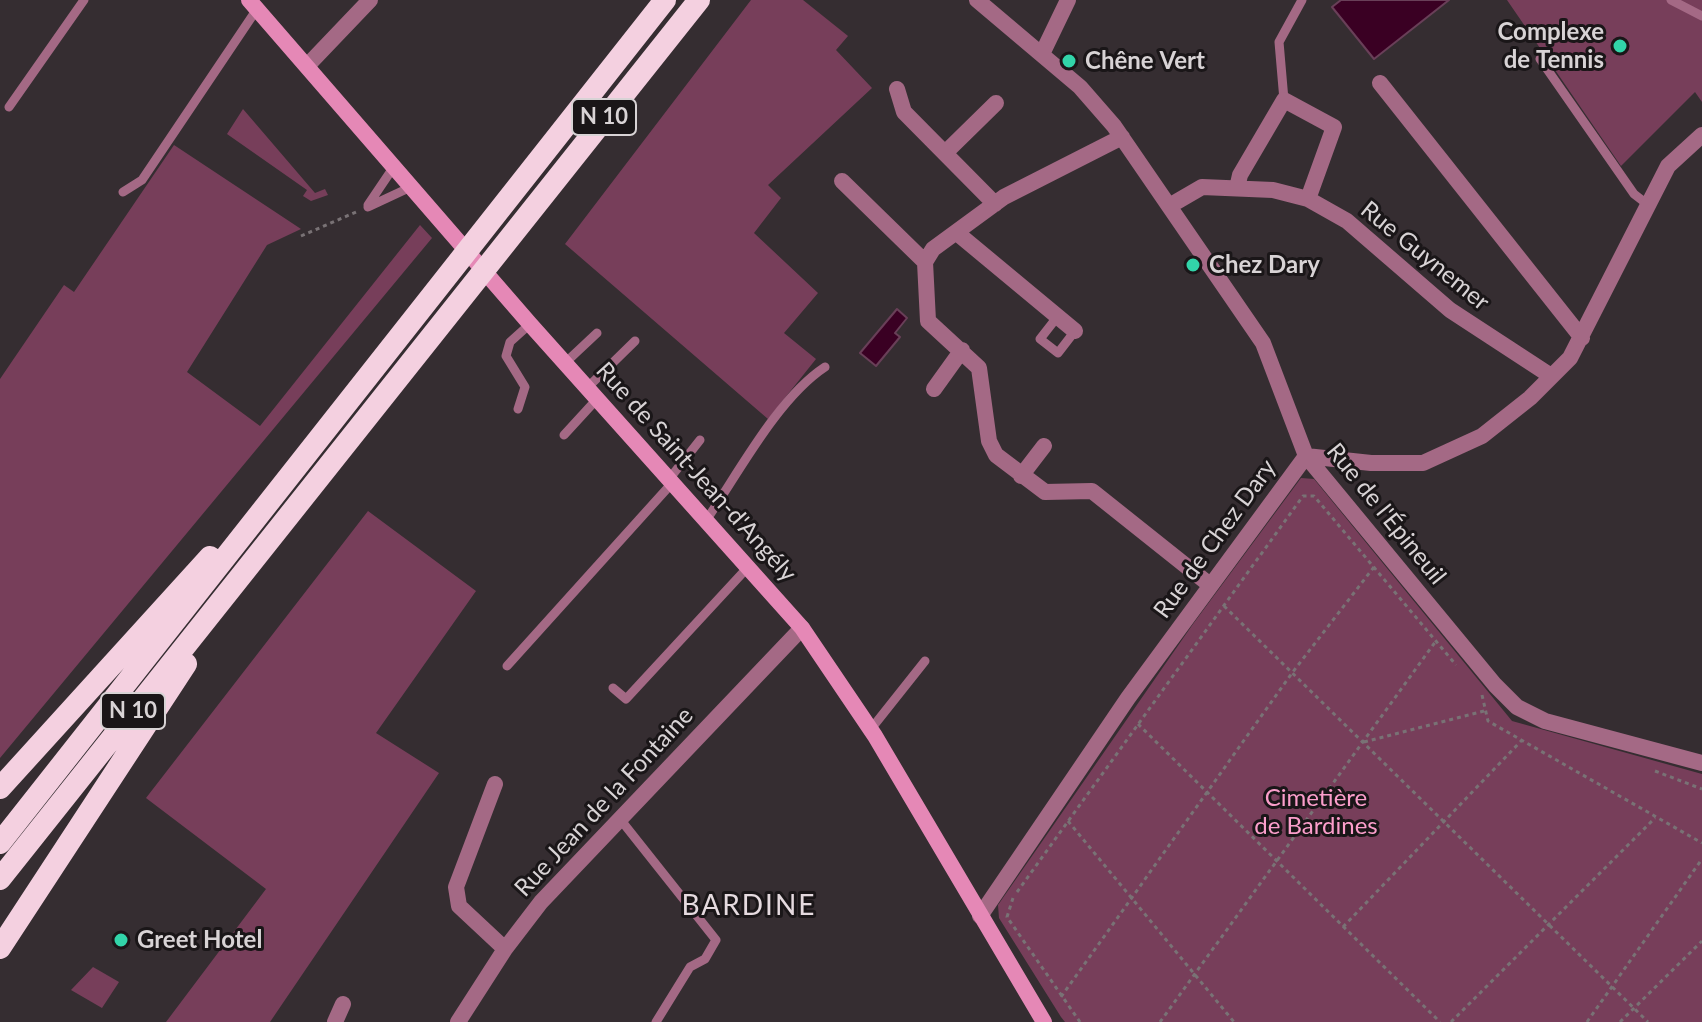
<!DOCTYPE html>
<html>
<head>
<meta charset="utf-8">
<style>
  body { margin:0 }
  canvas { display:block; background:#352d31 }
</style>
</head>
<body>
<canvas width="1702" height="1022"></canvas>
<script>
const ctx = document.querySelector('canvas').getContext('2d');
ctx.lineJoin = 'round';
function paint(path, color) { ctx.fillStyle = color; ctx.fill(path, 'evenodd'); }
function trace(path, color, width, dash) { ctx.strokeStyle = color; ctx.lineWidth = width; ctx.lineCap = dash ? 'butt' : 'round'; ctx.setLineDash(dash || []); ctx.stroke(path); }
function label(font, color, halo, rows, align = 'center') {
  ctx.font = font + ' Lato,sans-serif'; ctx.lineWidth = 6; ctx.setLineDash([]); ctx.textBaseline = 'middle'; ctx.strokeStyle = halo; ctx.fillStyle = color; for (const [text, x, y, turn = 0] of rows) {
    ctx.save(); ctx.translate(x, y); ctx.rotate((+turn || 0) * Math.PI / 180); ctx.textAlign = isNaN(turn) ? turn : align; if (halo) ctx.strokeText(text, 0, 0); ctx.fillText(text, 0, 0); ctx.restore();
  }
}
const green = new Path2D(`
  M751,0H803L848,36L836,50L872,88L768,185L781,198L754,233L818,293L784,333L816,359L768,419L565,244Z
  M1507,0H1702V102L1695,92L1621,166Z
  M243,109L315,193L325,189L328,195L311,201L303,196L307,190L227,134Z
  M174,145L301,229L267,245L187,372L260,426L420,225L432,238L0,758V379L64,285L74,292Z
  M1301,478L1314,479L1512,721L1702,774V1022H1065L1061,1017L999,918L998,905L1193,624Z
  M368,511L476,591L376,733L439,773L270,1022H166L266,889L146,798Z
  M93,967L119,982L102,1008L71,990Z`);
const water = new Path2D(`
  M1341,0H1449L1374,59L1332,7Z
  M897,309L907,318L895,333L900,337L876,366L860,353Z`);
const path = new Path2D(`
  M301,236L356,212
  M1224,606L1648,1022
  M1482,695L1488,721L1702,843
  M1138,724L1440,1022
  M1364,742L1484,711
  M1655,771L1702,789
  M1068,821L1234,1022
  M1017,892L1303,496H1314L1456,665
  M1013,898L1007,917L1080,1022
  M1343,927L1522,740
  M1061,997L1292,673L1374,567
  M1160,1022L1436,641
  M1451,1022L1655,818
  M1587,1022L1702,859
  M1620,1022L1702,941`);
const service = new Path2D(`
  M1671,0L1702,16
  M1540,59L1634,194L1647,204
  M1284,100L1279,42L1302,0
  M9,107L84,0
  M123,192L142,180L257,9
  M368,205L395,165
  M368,207L413,186
  M1058,316L1040,339L1058,353L1075,331
  M565,363L597,333
  M587,388L635,341
  M518,409L525,387L506,356L510,342L530,324
  M564,435L597,399
  M670,478L700,440
  M707,519C739,472 778,398 825,367
  M507,666L673,482
  M613,688L626,699L749,566
  M871,729L925,661
  M620,819L716,940L705,959L690,967L656,1022`);
const minor = new Path2D(`
  M977,0L1080,87L1114,126L1263,343L1306,456L1495,685L1517,707L1545,721L1702,763
  M1042,54L1068,0
  M307,66L370,0
  M1380,83L1582,338
  M897,89L904,112L995,204
  M1122,137L1004,197L933,249L925,262L928,321L979,368L989,441L996,455L1045,492L1092,491L1210,585
  M945,153L996,103
  M842,181L925,262
  M1237,188L1240,175L1284,100L1334,127L1308,199
  M1171,205L1202,187L1273,190L1308,199L1347,221L1450,310L1551,376
  M957,233L1075,331
  M934,389L962,350
  M1306,456L1371,463H1423L1482,436L1530,398L1570,358L1668,166L1702,135
  M1021,476L1044,446
  M495,784L456,887L459,906L505,949
  M980,916L1128,698L1306,456
  M335,1022L343,1004
  M458,1022L505,949L541,902L802,628`);
const secondary = new Path2D(`
  M249,0L530,324L802,628L875,736L1044,1022`);
const trunk = new Path2D(`
  M0,788L210,557
  M0,843L665,0
  M0,879L699,0
  M0,948L186,664`);
const markers = [
  [1620,46,8,"#32d4a9"],
  [1069,61,8,"#32d4a9"],
  [1193,265,8,"#32d4a9"],
  [121,940,8,"#32d4a9"]
];
const shields = [
  [604,117,64],
  [133,711,64]
];
const shieldNames = [
  ["N 10",604,117],
  ["N 10",133,711]
];
const poiNames = [
  ["Complexe",1604,32,"right"],
  ["de Tennis",1604,60,"right"],
  ["Chêne Vert",1085,61],
  ["Chez Dary",1209,265],
  ["Greet Hotel",137,940]
];
const streetNames = [
  ["Rue Guynemer",1425,256,39],
  ["Rue de Saint-Jean-d'Angély",696,472,48],
  ["Rue de l'Épineuil",1386,514,51],
  ["Rue de Chez Dary",1215,539,-54],
  ["Rue Jean de la Fontaine",604,802,-47]
];
const parkNames = [
  ["Cimetière",1316,798],
  ["de Bardines",1316,826]
];
const quarterNames = [
  ["BARDINE",749,906]
];
paint(green, '#773e5a');
paint(water, '#3a0023');
trace(water, '#693f58', 2);
trace(path, '#797275', 3, [4, 4]);
trace(service, '#a46985', 9);
trace(minor, '#a46985', 16);
trace(secondary, '#e588b6', 16);
trace(trunk, '#f4d0e0', 22);
for (const [x, y, r, color] of markers) { const dot = new Path2D(); dot.arc(x, y, r, 0, 2 * Math.PI); ctx.fillStyle = color; ctx.fill(dot); trace(dot, '#1a1618', 3); }
for (const [x, y, w] of shields) { const box = new Path2D(); box.roundRect(x - w / 2, y - 18, w, 36, 6); ctx.fillStyle = '#1a1618'; ctx.fill(box); trace(box, '#d8d3d5', 2); }
label('bold 22px', '#d8d3d5', null, shieldNames);
label('bold 24px', '#d8d3d5', '#1a1618', poiNames, 'left');
label('24px', '#d8d3d5', '#1a1618', streetNames);
label('24px', '#fb9ecb', '#1a1618', parkNames);
ctx.letterSpacing = '2px';
label('28px', '#e5dadf', '#1a1618', quarterNames);
ctx.letterSpacing = '0px';
</script>
</body>
</html>
